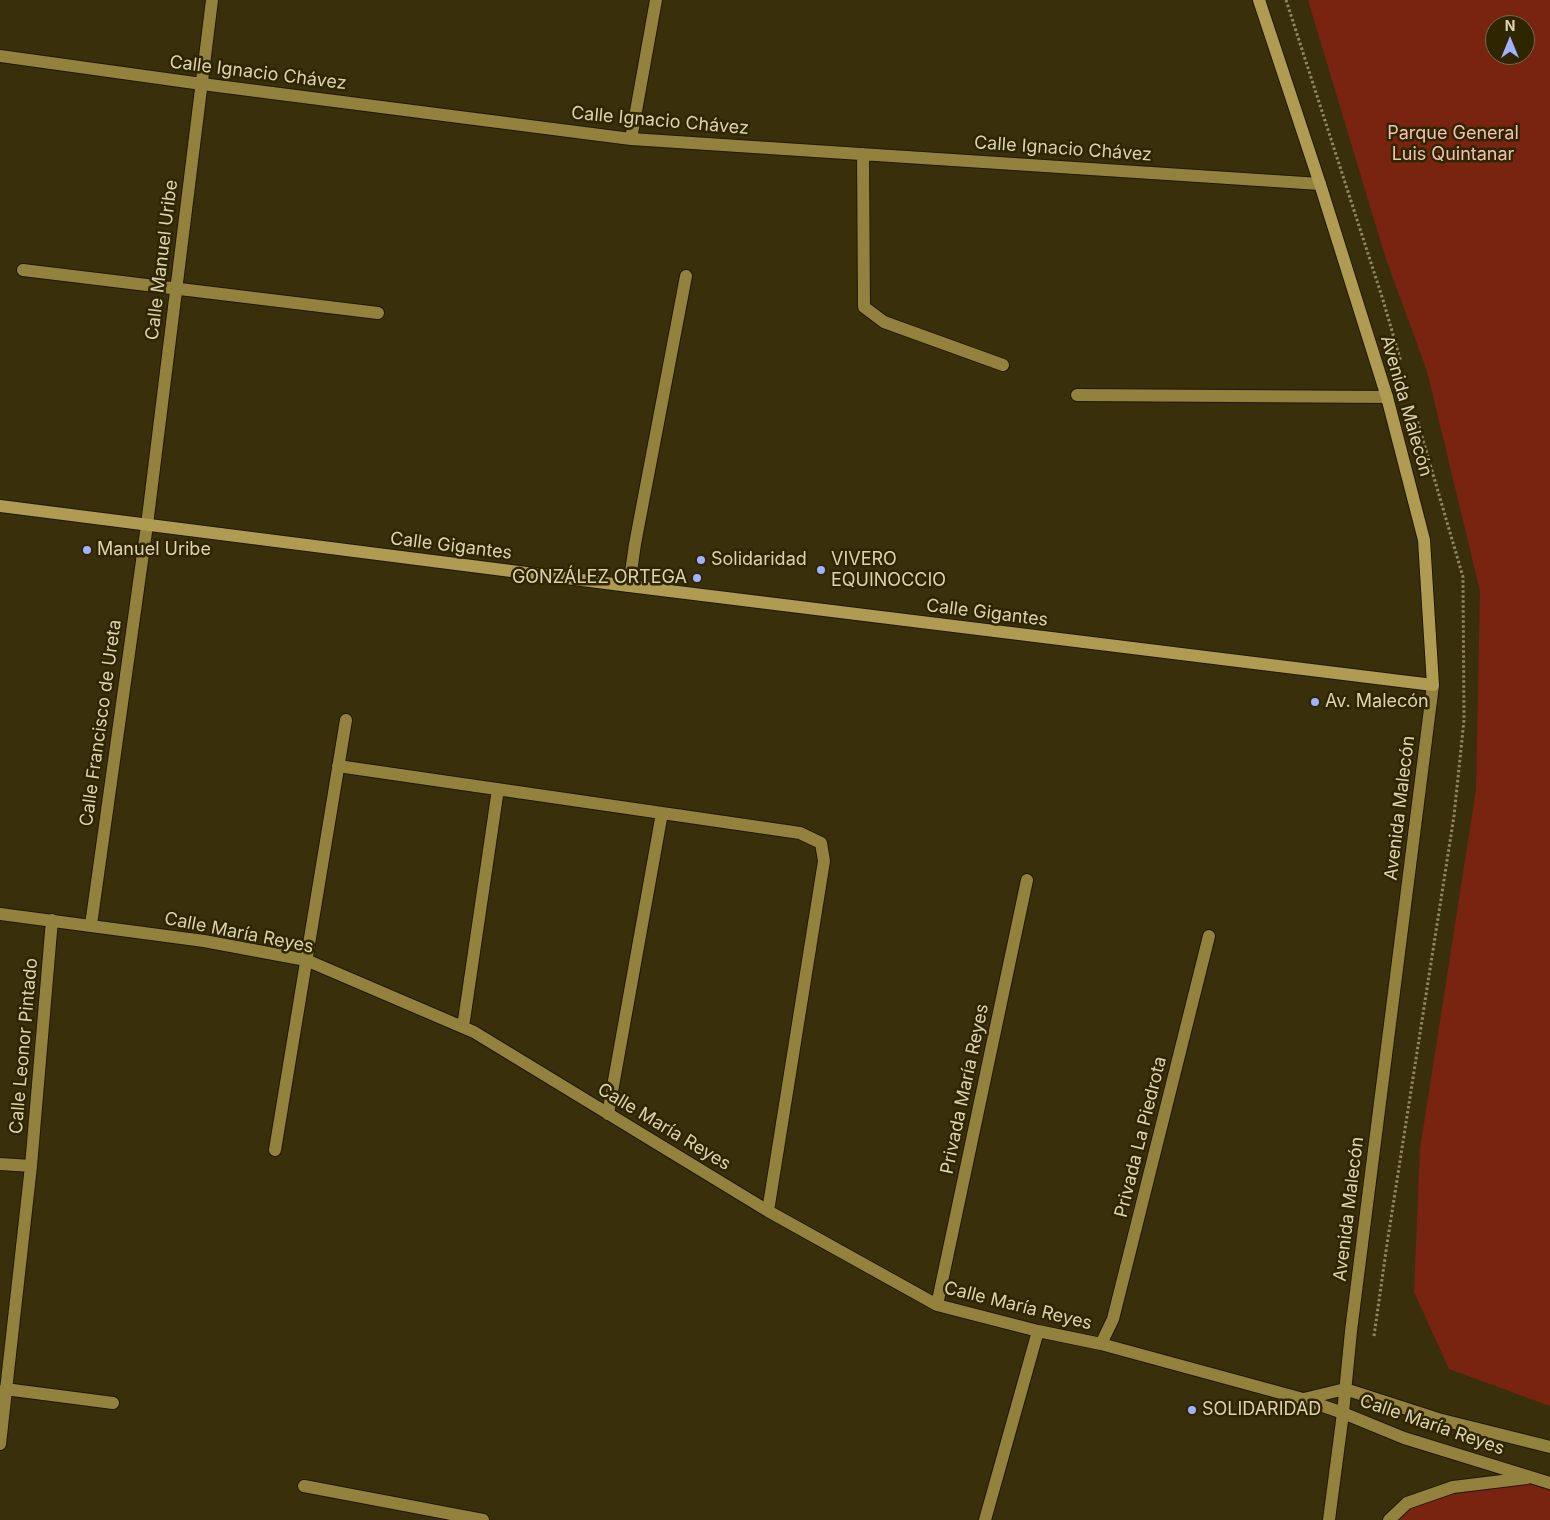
<!DOCTYPE html>
<html>
<head>
<meta charset="utf-8">
<style>
  body { margin:0 }
  #map { position:relative; width:1550px; height:1520px; overflow:hidden; background:#39300b; font-family:Inter,sans-serif }
  canvas { display:block }
  .north { position:absolute; left:1485px; top:15px; width:50px; height:50px; box-sizing:border-box; background:#2f2601; border:1px solid #746b48; border-radius:50%; rotate:0deg; font-size:14px; font-weight:700; line-height:20px; text-align:center; color:#dcd3b2 }
  .north::after { content:''; display:block; margin:auto; width:18px; height:22px; background:#a2b2fd; clip-path:polygon(50% 0,100% 100%,50% 72%,0 100%) }
</style>
</head>
<body>
<div id="map">
<canvas width="1550" height="1520"></canvas>
<div class="north">N</div>
</div>
<script>
const ctx = document.querySelector('canvas').getContext('2d');
ctx.lineJoin = 'round';
function paint(path, color) { ctx.fillStyle = color; ctx.fill(path, 'evenodd'); }
function trace(path, color, width, dash) { ctx.strokeStyle = color; ctx.lineWidth = width; ctx.lineCap = dash ? 'butt' : 'round'; ctx.setLineDash(dash || []); ctx.stroke(path); }
function label(font, color, halo, rows, align = 'center') {
  ctx.font = font + ' Inter,sans-serif'; ctx.lineWidth = 5; ctx.setLineDash([]); ctx.textBaseline = 'middle'; ctx.strokeStyle = halo; ctx.fillStyle = color; for (const [text, x, y, turn = 0] of rows) {
    ctx.save(); ctx.translate(x, y); ctx.rotate((+turn || 0) * Math.PI / 180); ctx.textAlign = isNaN(turn) ? turn : align; if (halo) ctx.strokeText(text, 0, 0); ctx.fillText(text, 0, 0); ctx.restore();
  }
}
const green = new Path2D(`
  M1308,0H1550V1406L1449,1369L1414,1292L1420,1149L1476,790L1480,591L1427,371L1385,256ZM1495,25H1525V55H1495Z
  M1509,1471L1550,1477V1520H1391L1407,1503Z`);
const path = new Path2D(`
  M1286,0L1383,300L1401,362
  M1374,1336L1387,1244L1454,816L1464,720L1463,577L1416,416`);
const minor = new Path2D(`
  M0,56L202,84L631,139L1320,184
  M631,139L656,0
  M863,154L864,307L884,322L1003,365
  M23,270L378,313
  M1077,395L1387,397
  M629,586L635,544L686,276
  M338,766L800,833L821,843L824,861L768,1211
  M0,914L204,941L306,960L474,1032L768,1211L937,1305L1038,1331L1101,1344L1303,1399L1343,1413L1404,1438L1550,1483
  M91,925L147,525L212,0
  M463,1027L498,789
  M608,1114L662,813
  M275,1150L346,720
  M0,1164L31,1166
  M937,1305L1027,880
  M1101,1344L1113,1319L1209,936
  M5,1389L113,1403
  M1304,1399L1345,1389L1438,1419L1550,1447
  M0,1444L31,1166L52,920
  M304,1486L483,1520
  M985,1520L1038,1331
  M1329,1520L1343,1413L1351,1331L1433,685
  M1389,1520L1407,1503L1453,1487L1527,1478`);
const major = new Path2D(`
  M0,506L629,586L1433,685L1424,540L1387,397L1320,184L1259,0`);
const markers = [
  [87,550,5,"#a2b2fd"],
  [701,560,5,"#a2b2fd"],
  [821,570,5,"#a2b2fd"],
  [697,578,5,"#a2b2fd"],
  [1315,702,5,"#a2b2fd"],
  [1192,1410,5,"#a2b2fd"]
];
const streetNames = [
  ["Calle Ignacio Chávez",258,73,7],
  ["Calle Ignacio Chávez",660,121,5],
  ["Calle Ignacio Chávez",1063,149,4],
  ["Calle Manuel Uribe",162,260,-83],
  ["Avenida Malecón",1406,406,74],
  ["Calle Gigantes",451,546,7],
  ["Calle Gigantes",987,613,7],
  ["Calle Francisco de Ureta",101,723,-82],
  ["Avenida Malecón",1400,808,-83],
  ["Calle María Reyes",239,933,11],
  ["Calle Leonor Pintado",24,1046,-85],
  ["Privada María Reyes",965,1089,-78],
  ["Calle María Reyes",664,1127,31],
  ["Privada La Piedrota",1141,1137,-76],
  ["Avenida Malecón",1349,1209,-83],
  ["Calle María Reyes",1018,1306,14],
  ["Calle María Reyes",1432,1425,19]
];
const parkNames = [
  ["Parque General",1453,134],
  ["Luis Quintanar",1453,155]
];
const poiNames = [
  ["Manuel Uribe",97,550],
  ["Solidaridad",711,560],
  ["VIVERO",831,560],
  ["EQUINOCCIO",831,581],
  ["GONZÁLEZ ORTEGA",687,578,"right"],
  ["Av. Malecón",1325,702],
  ["SOLIDARIDAD",1202,1410]
];
paint(green, '#792410');
trace(minor, '#1e1804', 14);
trace(major, '#1e1804', 14);
trace(path, '#908764', 3, [2.5, 2.5]);
trace(minor, '#93813e', 12);
trace(major, '#b09b52', 12);
for (const [x, y, r, color] of markers) { const dot = new Path2D(); dot.arc(x, y, r, 0, 2 * Math.PI); ctx.fillStyle = color; ctx.fill(dot); trace(dot, '#2f2601', 2); }
label('18px', '#dcd3b2', '#2f2601', streetNames);
label('18px', '#f4c0b3', '#2f2601', parkNames);
label('18px', '#dcd3b2', '#2f2601', poiNames, 'left');
</script>
</body>
</html>
